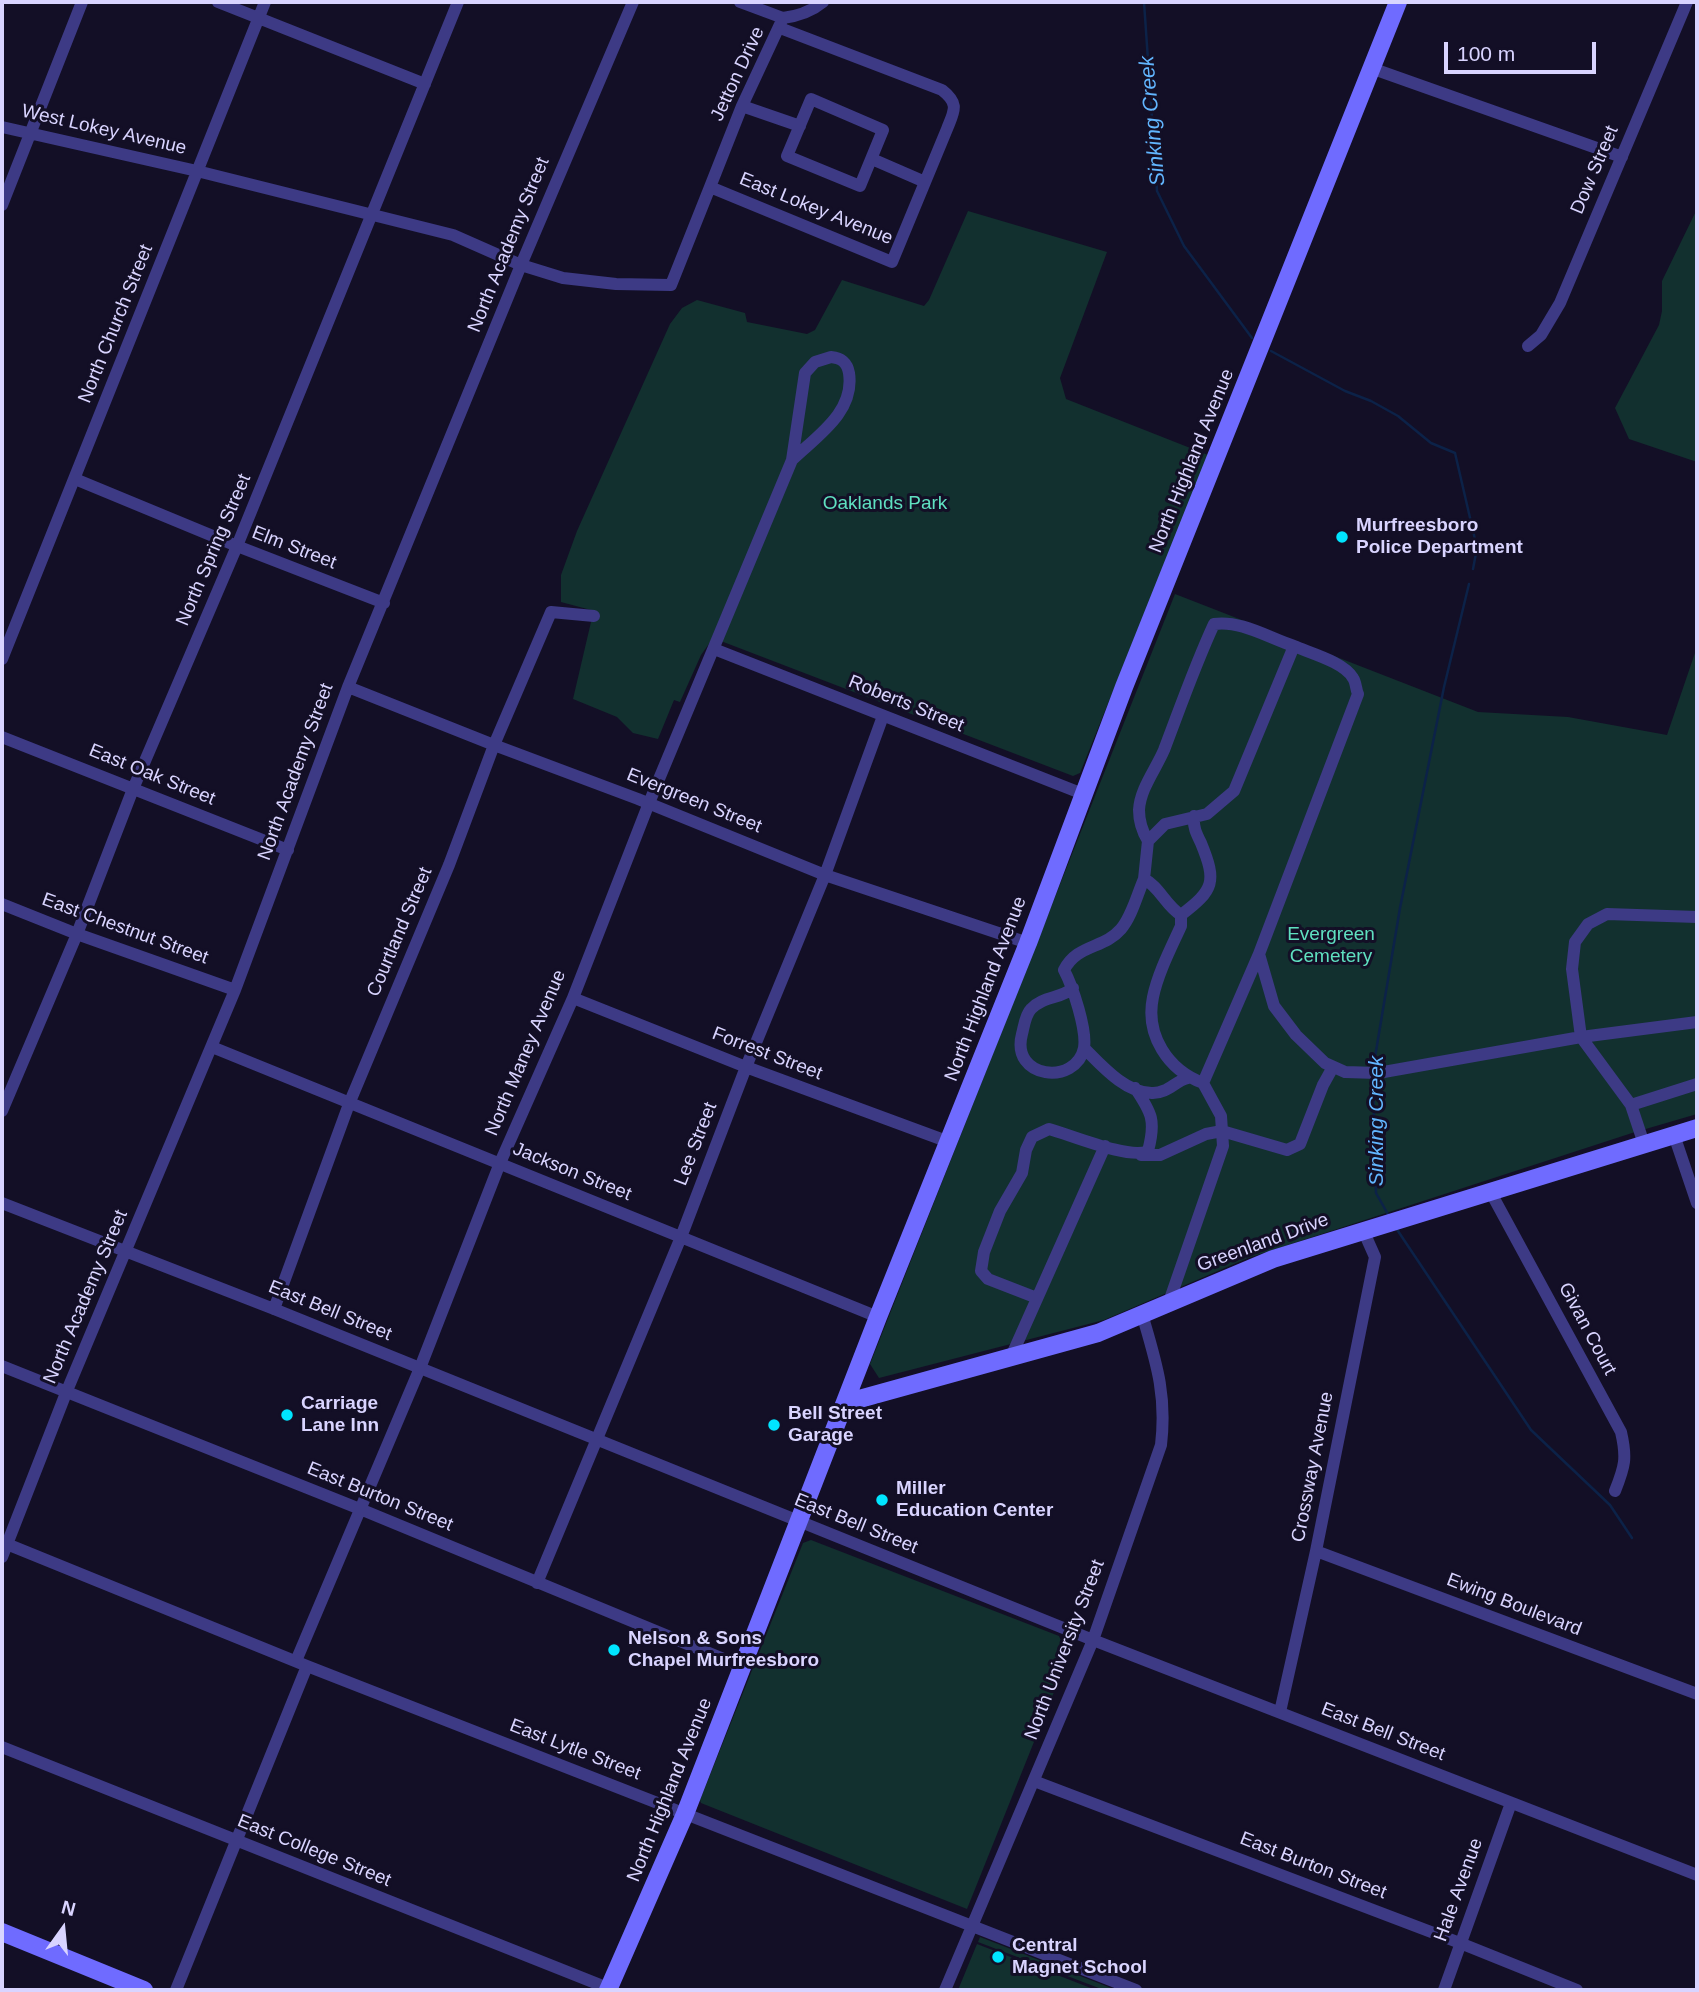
<!DOCTYPE html>
<html>
<head>
<meta charset="utf-8">
<style>
  body { margin:0 }
  #map { position:relative; width:1699px; height:1992px; overflow:hidden; background:#130f26; font-family:Helvetica,sans-serif }
  canvas { display:block }
  .frame { position:absolute; inset:0; border:4px solid #d9d4ff; pointer-events:none }
  .north { position:absolute; left:28px; top:1894px; width:70px; height:70px; -webkit-text-stroke:5px #130f26; paint-order:stroke; rotate:15deg; font-size:19px; font-weight:700; line-height:28px; text-align:center; color:#d9d4ff }
  .north::after { content:''; display:block; margin:auto; width:24px; height:32px; background:#d9d4ff; clip-path:polygon(50% 0,100% 100%,50% 72%,0 100%) }
  .scale { position:absolute; left:1444px; top:42px; width:152px; height:32px; box-sizing:border-box; border:4px solid #d9d4ff; border-top:0; padding-left:9px; font-size:21px; line-height:24px; white-space:nowrap; color:#d9d4ff; -webkit-text-stroke:5px #130f26; paint-order:stroke }
</style>
</head>
<body>
<div id="map">
<canvas width="1699" height="1992"></canvas>
<div class="frame"></div>
<div class="north">N</div>
<div class="scale">100 m</div>
</div>
<script>
const ctx = document.querySelector('canvas').getContext('2d');
ctx.lineJoin = 'round';
function paint(path, color) { ctx.fillStyle = color; ctx.fill(path, 'evenodd'); }
function trace(path, color, width, dash) { ctx.strokeStyle = color; ctx.lineWidth = width; ctx.lineCap = dash ? 'butt' : 'round'; ctx.setLineDash(dash || []); ctx.stroke(path); }
function label(font, color, halo, rows, align = 'center') {
  ctx.font = font + ' Helvetica,sans-serif'; ctx.lineWidth = 6; ctx.setLineDash([]); ctx.textBaseline = 'middle'; ctx.strokeStyle = halo; ctx.fillStyle = color; for (const [text, x, y, turn = 0] of rows) {
    ctx.save(); ctx.translate(x, y); ctx.rotate((+turn || 0) * Math.PI / 180); ctx.textAlign = isNaN(turn) ? turn : align; if (halo) ctx.strokeText(text, 0, 0); ctx.fillText(text, 0, 0); ctx.restore();
  }
}
const green = new Path2D(`
  M1697,209V462L1629,439L1615,408L1659,325L1662,311V281Z
  M968,211L1107,252L1060,378L1066,399L1208,455L1080,773L1073,776L713,638L701,655L680,702L674,700L658,739L633,733L617,717L573,699L591,622V610L561,602V575L577,531L670,324L682,308L697,300L745,313L747,322L807,334L815,330L842,280L924,306L929,300Z
  M1175,594L1478,712L1568,717L1667,735L1697,647V1114L1632,1133L1248,1258L1104,1320L879,1378L870,1364Z
  M811,1540L1059,1636L1068,1657L967,1909L701,1803L700,1800L803,1543Z
  M980,1937L1116,1990H1104L978,1942Z
  M977,1944L1096,1990H958Z`);
const stream = new Path2D(`
  M1144,2L1157,191L1184,246L1252,338
  M1271,351L1345,391L1371,401L1398,416L1431,443L1455,453L1477,548L1473,569
  M1373,1069L1400,908L1444,687L1469,584
  M1373,1076L1376,1193L1389,1216
  M1396,1228L1531,1430L1610,1505L1632,1538`);
const street = new Path2D(`
  M218,2L425,84
  M740,2L783,18
  M1371,68L1622,157
  M811,99L883,130L860,186L787,156Z
  M742,106L800,126
  M2,127L197,171L453,235L521,265L563,278L616,284L671,285L710,187L892,262L947,129C954,111 960,104 942,90L780,28
  M872,159L925,182
  M710,187L742,106L783,18C799,16 811,12 823,2
  M2,205L82,2
  M1528,346L1541,335L1560,303L1687,2
  M831,357C841,358 847,362 849,373C855,412 817,436 792,460L805,373L815,362Z
  M75,479L237,546L384,603
  M714,649L1083,794
  M2,659L265,2
  M348,687L494,745L638,799L825,875L1028,943
  M2,737L288,850
  M1194,816C1193,827 1196,833 1201,843C1217,882 1214,890 1181,915C1166,906 1159,886 1144,879L1148,841L1165,824L1207,814L1234,791L1294,646C1310,653 1344,662 1353,678C1356,682 1356,690 1358,694L1259,954L1274,1006L1296,1035L1325,1063L1345,1072L1378,1073L1581,1037L1697,1022
  M1148,841C1142,831 1139,822 1139,810C1140,789 1156,769 1164,750C1180,708 1195,665 1214,624C1241,620 1269,638 1294,646
  M2,904L77,934L235,990
  M1181,915V926C1171,948 1158,973 1153,997C1145,1035 1168,1070 1203,1083L1259,954
  M1073,988C1061,999 1043,996 1031,1009C1025,1015 1024,1027 1022,1034C1010,1079 1076,1086 1084,1048C1087,1030 1073,987 1064,970C1077,944 1104,949 1121,929C1132,916 1137,895 1144,879
  M573,998L746,1067L949,1142
  M212,1047L878,1317
  M1084,1048C1101,1065 1126,1094 1153,1093C1168,1093 1175,1081 1188,1078
  M1203,1083L1221,1116L1222,1131L1287,1150L1300,1144L1323,1085L1333,1067
  M1631,1105L1697,1084
  M2,1111L77,934L133,789L237,546L458,2
  M1674,1135L1697,1203
  M1644,1144L1631,1105L1581,1037L1572,969L1575,942L1588,924L1607,914L1697,917
  M1141,1155H1160L1206,1134L1222,1131L1223,1146L1169,1302
  M1490,1191L1621,1432C1627,1458 1625,1466 1615,1491
  M2,1203L274,1309L1093,1640L1697,1875
  M1037,1298L988,1279L981,1271L984,1252L1000,1211L1022,1173L1026,1150L1032,1137L1049,1129C1071,1135 1130,1160 1148,1151C1156,1121 1152,1113 1135,1088
  M274,1309L349,1104L449,865L494,745L551,612L594,616
  M1011,1357L1105,1146
  M2,1366L360,1509L743,1667
  M2,1542L307,1666L1136,1990
  M1316,1551L1697,1694
  M2,1557L66,1393L235,990L348,687L521,265L633,2
  M537,1583L681,1237L746,1067L825,875L883,716
  M296,1661L420,1368L500,1163L573,998L649,803L792,460
  M1280,1712L1316,1551L1375,1257L1363,1230
  M2,1747L613,1990
  M1034,1781L1460,1943L1577,1990
  M176,1990L307,1666
  M945,1990L1093,1640L1161,1445C1167,1394 1156,1362 1142,1314
  M1444,1990L1511,1803`);
const secondary = new Path2D(`
  M845,1403L1098,1333L1273,1259L1697,1128
  M2,1932L144,1990
  M608,1990L685,1814L878,1317L1028,943L1124,687L1398,2`);
const markers = [
  [1342,537,7,"#00e5ff"],
  [287,1415,7,"#00e5ff"],
  [774,1425,7,"#00e5ff"],
  [882,1500,7,"#00e5ff"],
  [614,1650,7,"#00e5ff"],
  [998,1957,7,"#00e5ff"]
];
const streetNames = [
  ["Jetton Drive",738,74,-65],
  ["West Lokey Avenue",104,130,13],
  ["Dow Street",1595,170,-67],
  ["East Lokey Avenue",816,209,22],
  ["North Academy Street",509,245,-68],
  ["North Church Street",116,324,-68],
  ["North Highland Avenue",1192,461,-68],
  ["Elm Street",294,548,21],
  ["North Spring Street",214,550,-67],
  ["Roberts Street",906,704,22],
  ["North Academy Street",296,772,-70],
  ["East Oak Street",152,775,22],
  ["Evergreen Street",694,801,22],
  ["East Chestnut Street",125,929,20],
  ["Courtland Street",400,932,-67],
  ["North Highland Avenue",986,989,-69],
  ["North Maney Avenue",526,1053,-67],
  ["Forrest Street",767,1054,21],
  ["Lee Street",696,1144,-69],
  ["Jackson Street",572,1172,22],
  ["Greenland Drive",1263,1243,-20],
  ["North Academy Street",86,1297,-67],
  ["East Bell Street",330,1311,22],
  ["Givan Court",1587,1329,62],
  ["Crossway Avenue",1313,1467,-79],
  ["East Burton Street",380,1497,22],
  ["East Bell Street",856,1524,22],
  ["Ewing Boulevard",1514,1605,21],
  ["North University Street",1065,1650,-69],
  ["East Bell Street",1383,1732,21],
  ["East Lytle Street",575,1750,21],
  ["North Highland Avenue",670,1790,-68],
  ["East College Street",314,1851,22],
  ["East Burton Street",1313,1866,21],
  ["Hale Avenue",1459,1890,-70]
];
const parkNames = [
  ["Oaklands Park",885,504],
  ["Evergreen",1331,935],
  ["Cemetery",1331,957]
];
const poiNames = [
  ["Murfreesboro",1356,526],
  ["Police Department",1356,548],
  ["Carriage",301,1404],
  ["Lane Inn",301,1426],
  ["Bell Street",788,1414],
  ["Garage",788,1436],
  ["Miller",896,1489],
  ["Education Center",896,1511],
  ["Nelson & Sons",628,1639],
  ["Chapel Murfreesboro",628,1661],
  ["Central",1012,1946],
  ["Magnet School",1012,1968]
];
const waterNames = [
  ["Sinking Creek",1153,121,-95],
  ["Sinking Creek",1377,1121,-90]
];
paint(green, '#12302f');
trace(stream, '#0c2248', 2.5);
trace(street, '#3d3a85', 12);
trace(secondary, '#6f6bff', 18);
for (const [x, y, r, color] of markers) { const dot = new Path2D(); dot.arc(x, y, r, 0, 2 * Math.PI); ctx.fillStyle = color; ctx.fill(dot); trace(dot, '#130f26', 2.5); }
label('19px', '#d9d4ff', '#130f26', streetNames);
label('19px', '#5fe0c0', '#130f26', parkNames);
label('bold 19px', '#d9d4ff', '#130f26', poiNames, 'left');
label('italic 21px', '#62b6ff', '#130f26', waterNames);
</script>
</body>
</html>
